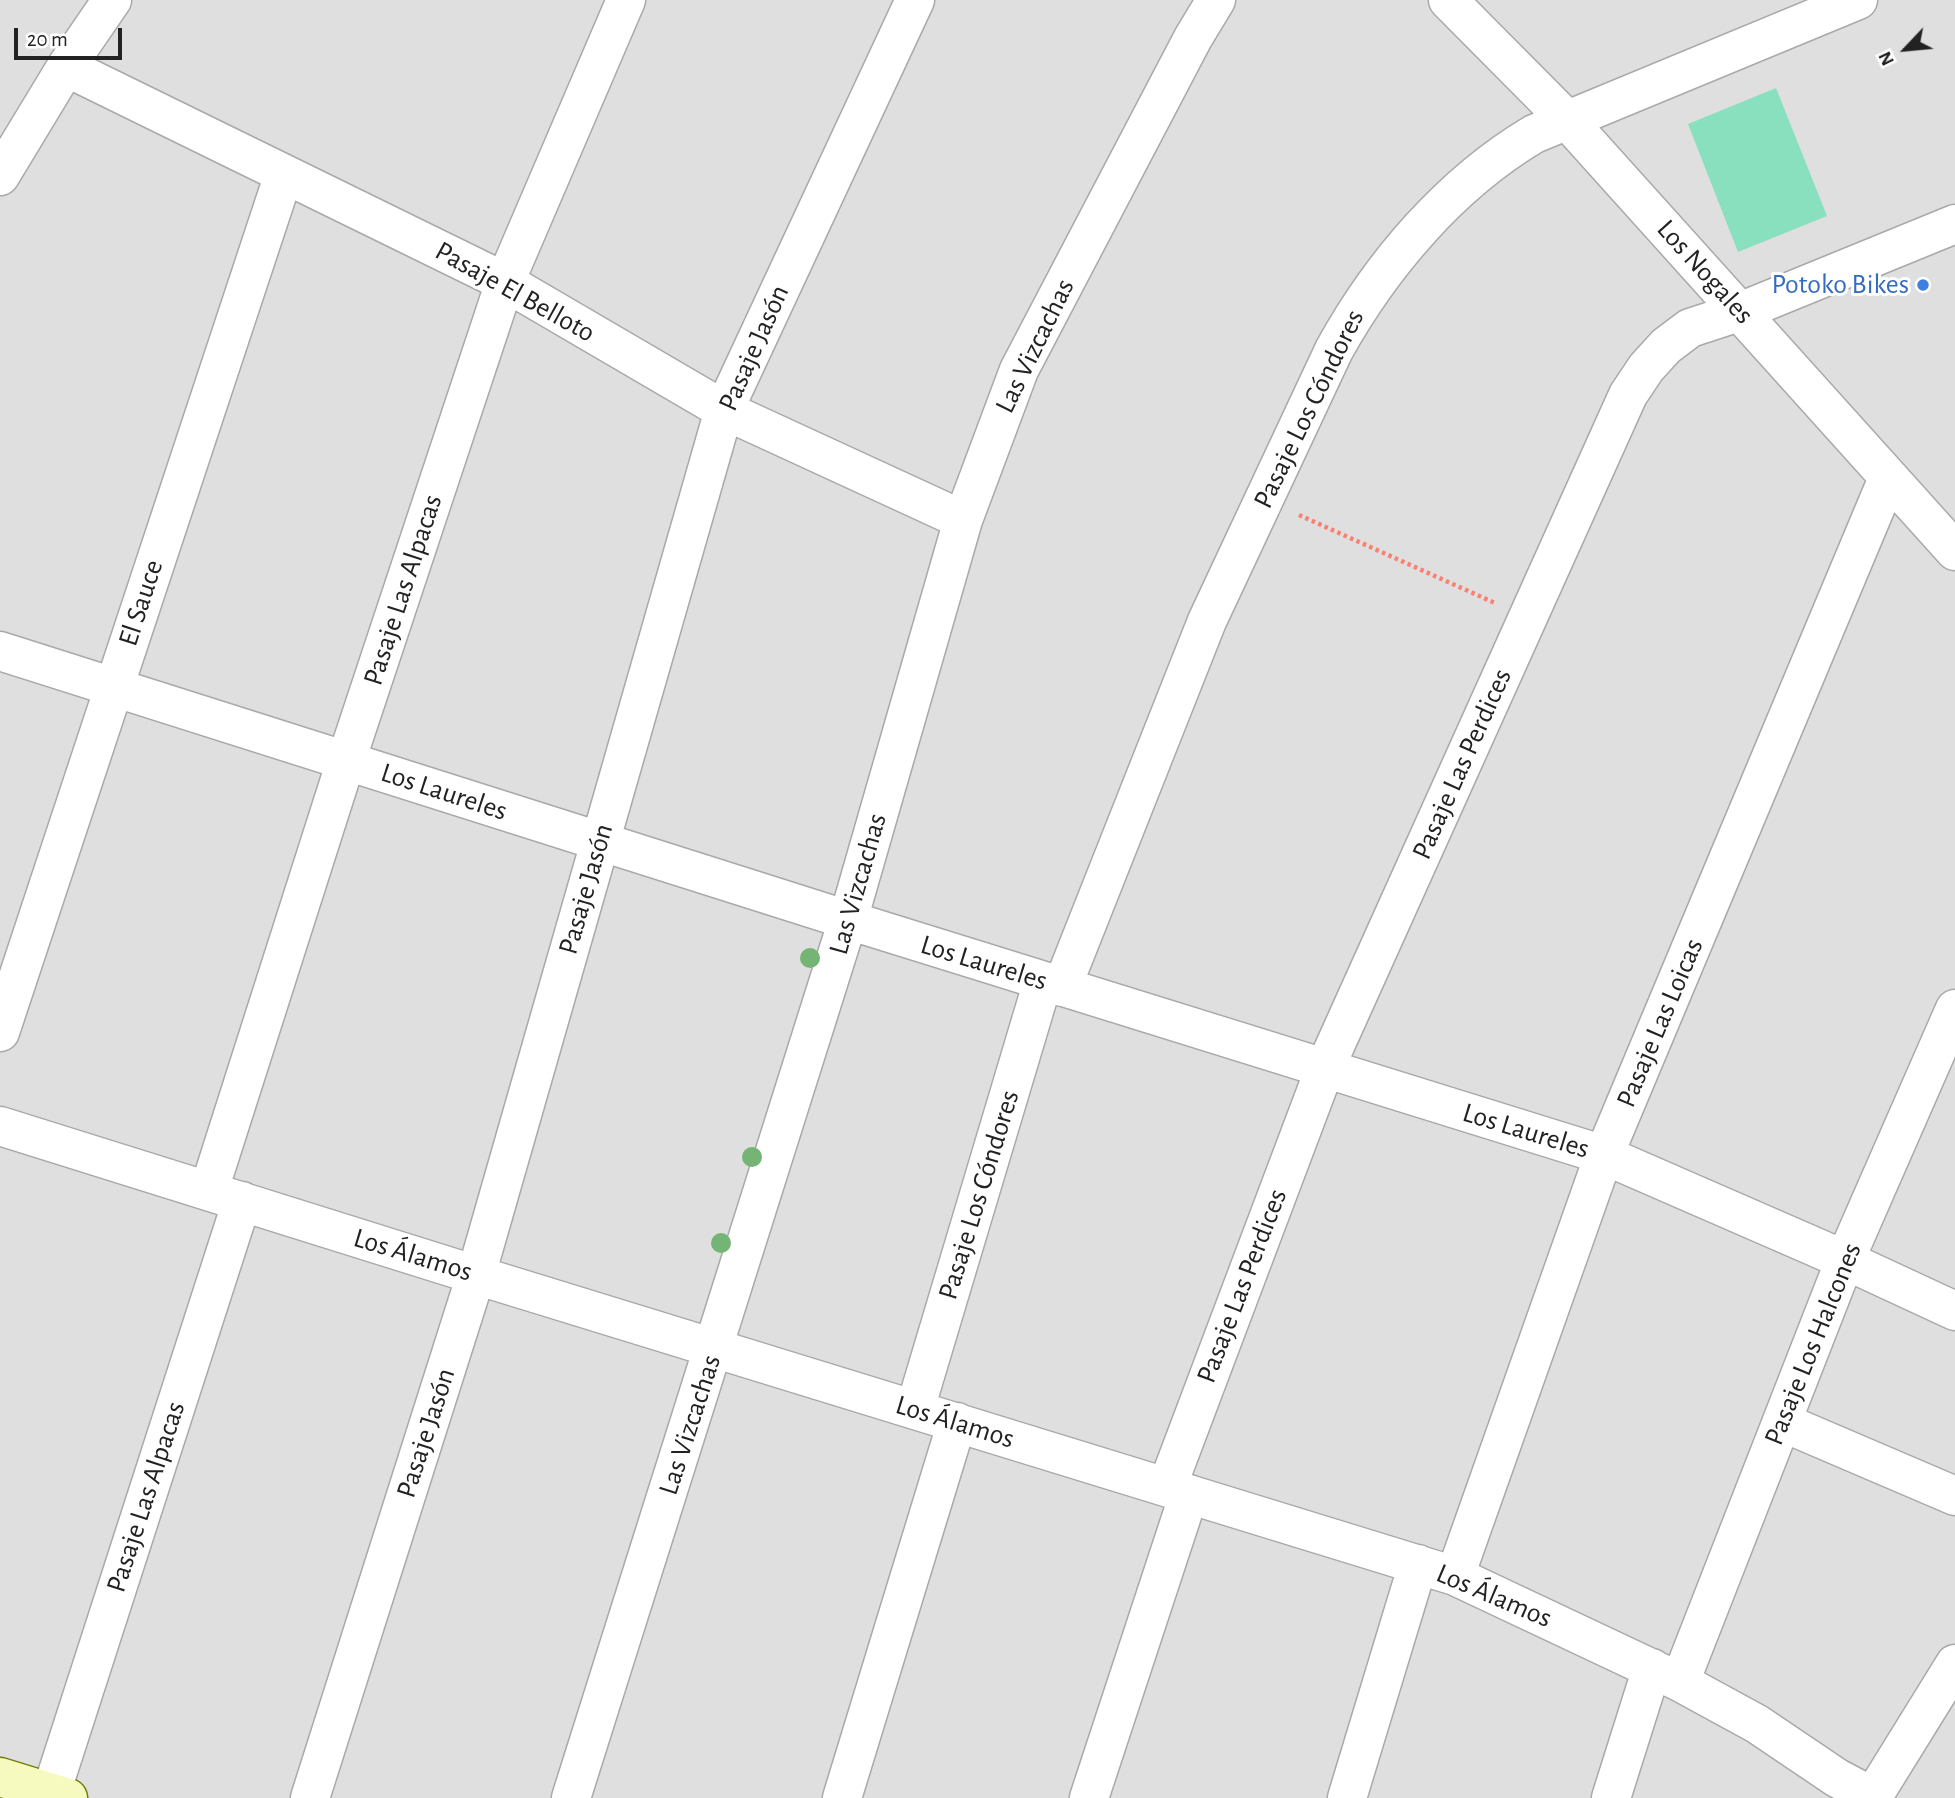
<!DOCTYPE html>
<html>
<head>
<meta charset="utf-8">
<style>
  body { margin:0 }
  #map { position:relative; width:1955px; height:1798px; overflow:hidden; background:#f2efe9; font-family:"Alegreya Sans",sans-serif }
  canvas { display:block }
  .north { position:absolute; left:1871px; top:14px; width:70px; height:70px; -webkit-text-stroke:5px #fff; paint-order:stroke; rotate:244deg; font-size:19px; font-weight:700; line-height:28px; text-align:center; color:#222 }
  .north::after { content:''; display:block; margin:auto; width:24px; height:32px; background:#222; clip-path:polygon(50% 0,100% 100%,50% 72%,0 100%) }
  .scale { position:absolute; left:14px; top:28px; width:108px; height:32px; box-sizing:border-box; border:4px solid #222; border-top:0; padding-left:9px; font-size:21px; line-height:24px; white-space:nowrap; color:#222; -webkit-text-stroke:5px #fff; paint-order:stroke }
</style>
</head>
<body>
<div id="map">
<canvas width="1955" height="1798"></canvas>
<div class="north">N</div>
<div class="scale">20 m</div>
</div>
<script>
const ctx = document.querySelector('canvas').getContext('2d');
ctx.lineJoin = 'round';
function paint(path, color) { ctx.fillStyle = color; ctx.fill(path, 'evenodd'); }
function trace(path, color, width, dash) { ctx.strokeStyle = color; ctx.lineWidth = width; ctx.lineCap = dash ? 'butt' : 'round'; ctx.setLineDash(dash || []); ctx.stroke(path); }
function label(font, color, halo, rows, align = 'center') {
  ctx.font = font + ' "Alegreya Sans",sans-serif'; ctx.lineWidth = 6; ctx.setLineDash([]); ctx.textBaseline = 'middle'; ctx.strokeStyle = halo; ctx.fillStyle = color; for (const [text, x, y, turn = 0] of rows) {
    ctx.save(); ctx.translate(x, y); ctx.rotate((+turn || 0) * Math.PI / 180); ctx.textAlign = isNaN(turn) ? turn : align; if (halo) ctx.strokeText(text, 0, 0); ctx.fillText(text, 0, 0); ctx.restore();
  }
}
const residential = new Path2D(`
  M0,0H1955V1798H0Z`);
const pitch = new Path2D(`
  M1776,88L1827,216L1738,252L1688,124Z`);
const path = new Path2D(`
  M1299,515L1495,603`);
const minor = new Path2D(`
  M1448,0L1567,120L1955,551
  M66,67L505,282L724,410L963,520
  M0,176L66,67L112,0
  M0,651L848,920L1604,1155L1845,1260L1955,1311
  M1062,987L1207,621L1334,350C1381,265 1450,184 1534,134L1858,0
  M0,1032L284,174
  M0,1126L476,1275L1455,1576L1680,1682L1757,1724L1837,1778L1875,1798
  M209,1190L346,761L505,282L626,0
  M915,1409L1043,981
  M1782,1422L1955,1496
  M1167,1487L1325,1068L1628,395L1646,368L1666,346L1690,328L1742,311L1955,224
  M1455,1576L1604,1155L1888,478
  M1680,1682L1845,1260L1955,1009
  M51,1793L242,1201
  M310,1798L476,1275L724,410L915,0
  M571,1798L848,920L963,520L1019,370L1193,38L1216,0
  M842,1798L957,1422
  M1089,1798L1189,1494
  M1347,1798L1418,1564
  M1611,1798L1652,1668
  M1872,1798L1955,1664`);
const secondary = new Path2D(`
  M0,1777L68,1798`);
const trees = [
  [810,958],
  [752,1157],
  [721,1243]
];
const markers = [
  [1923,285,7,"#3f7fe0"]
];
const streetNames = [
  ["Los Nogales",1705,272,48],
  ["Pasaje El Belloto",515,292,29],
  ["Las Vizcachas",1035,346,-64],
  ["Pasaje Jasón",754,348,-66],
  ["Pasaje Los Cóndores",1309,409,-64],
  ["Pasaje Las Alpacas",403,590,-72],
  ["El Sauce",141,603,-72],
  ["Pasaje Las Perdices",1462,764,-66],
  ["Los Laureles",444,792,18],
  ["Las Vizcachas",858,884,-74],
  ["Pasaje Jasón",586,889,-74],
  ["Los Laureles",984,963,17],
  ["Pasaje Las Loicas",1660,1023,-67],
  ["Los Laureles",1526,1131,17],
  ["Pasaje Los Cóndores",979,1195,-73],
  ["Los Álamos",413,1255,17],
  ["Pasaje Las Perdices",1242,1286,-69],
  ["Pasaje Los Halcones",1813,1344,-68],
  ["Los Álamos",955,1422,17],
  ["Las Vizcachas",690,1425,-72],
  ["Pasaje Jasón",426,1433,-72],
  ["Pasaje Las Alpacas",146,1497,-72],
  ["Los Álamos",1494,1596,23]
];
const shopNames = [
  ["Potoko Bikes",1909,285]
];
paint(residential, '#e0dfdf');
paint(pitch, '#88e0be');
trace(minor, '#a9a9a9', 41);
trace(secondary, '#707d05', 41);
trace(path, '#fa8072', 4.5, [3.5, 3.5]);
trace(minor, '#fff', 38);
trace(secondary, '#f7fabf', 38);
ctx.fillStyle = '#74b475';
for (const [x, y] of trees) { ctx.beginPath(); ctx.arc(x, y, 10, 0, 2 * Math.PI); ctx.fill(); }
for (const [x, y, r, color] of markers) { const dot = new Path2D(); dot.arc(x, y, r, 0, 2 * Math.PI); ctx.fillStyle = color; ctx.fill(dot); trace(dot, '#fff', 2.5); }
label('28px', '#222', '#fff', streetNames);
label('28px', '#366cbe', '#fff', shopNames, 'right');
</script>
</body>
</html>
